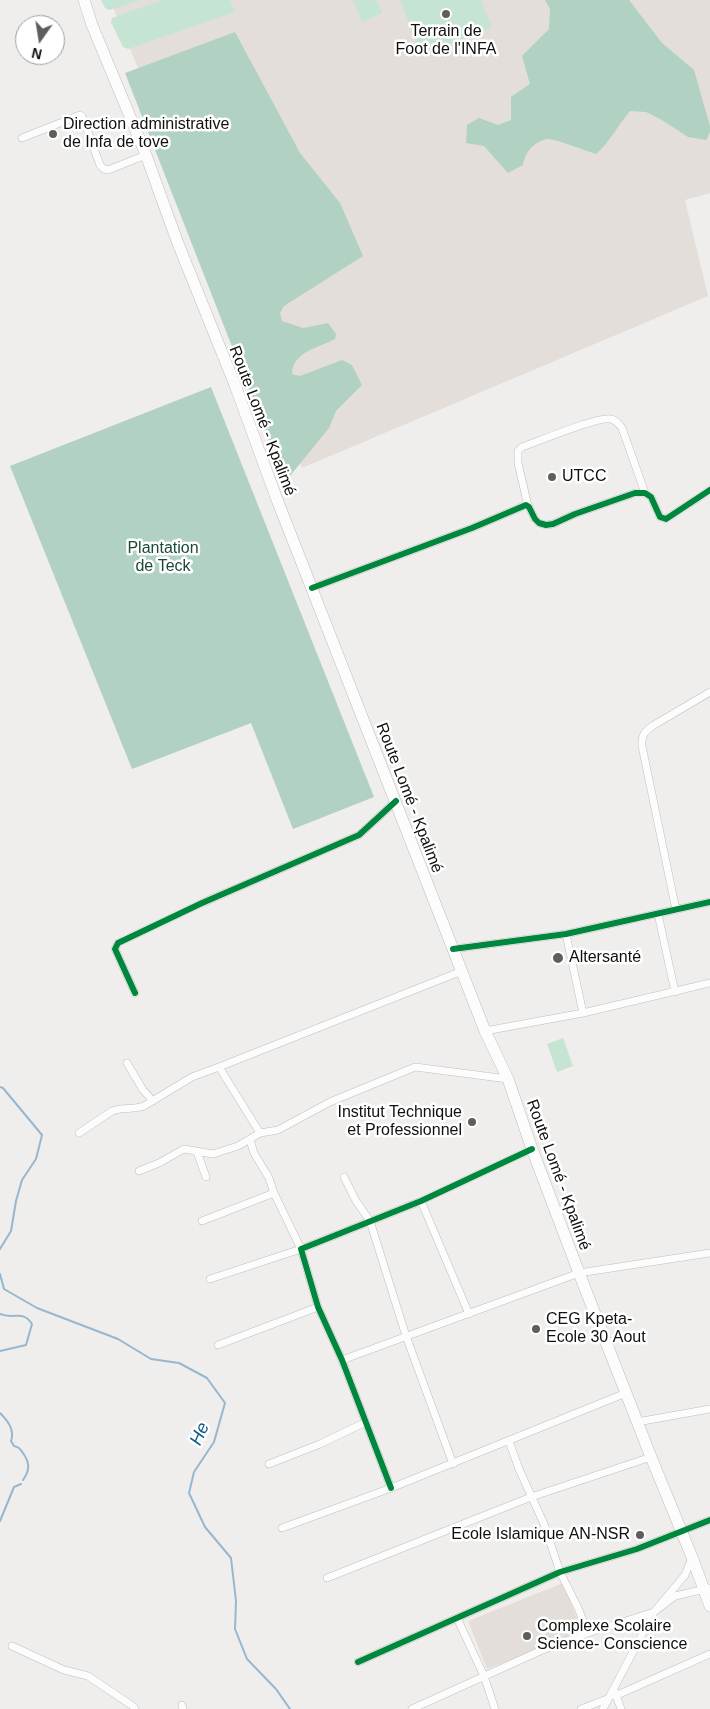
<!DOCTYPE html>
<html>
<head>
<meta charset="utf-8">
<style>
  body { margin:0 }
  #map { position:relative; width:710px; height:1709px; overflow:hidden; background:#efeeec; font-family:Arial,sans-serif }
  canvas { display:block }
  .north { position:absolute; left:15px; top:15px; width:50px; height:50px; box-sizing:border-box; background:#fff; border:1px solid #9f9f9f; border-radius:50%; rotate:193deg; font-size:14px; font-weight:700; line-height:20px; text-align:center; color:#10100f }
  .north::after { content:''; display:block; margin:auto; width:18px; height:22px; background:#5e5e5c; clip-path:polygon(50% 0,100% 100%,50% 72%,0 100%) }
</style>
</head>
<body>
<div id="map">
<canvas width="710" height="1709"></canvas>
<div class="north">N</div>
</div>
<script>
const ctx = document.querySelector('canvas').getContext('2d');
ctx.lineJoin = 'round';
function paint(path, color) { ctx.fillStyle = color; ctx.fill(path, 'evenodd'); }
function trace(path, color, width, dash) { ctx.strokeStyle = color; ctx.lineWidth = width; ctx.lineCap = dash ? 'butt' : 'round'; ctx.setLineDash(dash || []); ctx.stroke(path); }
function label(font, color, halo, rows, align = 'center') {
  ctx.font = font + ' Arial,sans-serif'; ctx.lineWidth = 5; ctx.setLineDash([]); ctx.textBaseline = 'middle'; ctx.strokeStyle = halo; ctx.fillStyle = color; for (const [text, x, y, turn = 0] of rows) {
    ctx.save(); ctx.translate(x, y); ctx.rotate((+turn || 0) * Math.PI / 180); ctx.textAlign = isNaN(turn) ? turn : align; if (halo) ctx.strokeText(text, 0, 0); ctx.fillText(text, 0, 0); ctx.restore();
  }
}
const built = new Path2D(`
  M110,0H710V193L685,200L708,296L302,468Z
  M563,1583L581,1629V1632L487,1669L468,1621Z`);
const green = new Path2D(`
  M101,0H139L110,10L105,8Z
  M163,0H230L235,12L128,49L123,47L111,22L112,18Z
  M353,0H377L382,13L362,22Z
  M400,0H481L492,28L421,55Z
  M563,1038L573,1066L557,1072L547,1044Z`);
const forest = new Path2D(`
  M545,0H629L662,43L694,70L710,126V132L706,140L688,137L662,120L646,112L630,111C618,125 610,142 596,154C587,151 555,139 549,139C535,140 525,152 523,165L508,173L484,146L466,143L467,125L479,118L498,125L511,120V97L530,84L522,56L549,29L550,9Z
  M235,32L300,153L340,203L363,256L284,306L280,313L282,321L303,328L328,323L336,334L335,339C319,348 293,351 292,374L300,376L342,360L352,365L362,385L336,411L329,428L285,482L125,73Z
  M211,387L374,797L293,829L251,723L132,769L10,466Z`);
const stream = new Path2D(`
  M0,1087L3,1088L42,1135L36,1159L22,1180L16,1201L11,1231L0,1249
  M0,1274L4,1289L37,1308L118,1339L151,1359L179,1363L207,1378L225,1403L214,1442L194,1472L189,1493L205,1527L231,1558L236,1601L235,1629L247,1659L276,1689L290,1709
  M0,1314C14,1320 22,1309 32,1324L26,1345L0,1351
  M0,1413C8,1421 15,1430 11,1441L14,1446C19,1447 20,1449 23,1453C30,1463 30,1470 23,1480
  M0,1521L14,1487L21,1484`);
const street = new Path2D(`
  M22,138L80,115L82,116L100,165L104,169L108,170L146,155
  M528,506L518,463V451L522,447C537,442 598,416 611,419C616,420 619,424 622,428L645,493
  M312,588L472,528L526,505L529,507L535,519L539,523L546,525L553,524L575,514L635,493H645L651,497L660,517L666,519L710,490
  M676,910L642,746C641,735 645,731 654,725L710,692
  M658,914L675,992
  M566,934L583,1013
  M453,949L566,934L710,902
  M135,993L115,949L118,943L202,903L359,835L396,801
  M485,1031L583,1013L710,983
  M127,1063L143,1090L153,1101
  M219,1067L462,971
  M79,1133L112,1111C122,1107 133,1110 144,1106L192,1077L219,1067L260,1133
  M197,1152L206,1177
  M139,1171L159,1163L184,1149L213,1154L238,1146L260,1133L278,1130L330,1102L415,1067L508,1079
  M344,1177L356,1201L370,1221L406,1336L453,1464
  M421,1201L469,1314
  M202,1221L274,1193
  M210,1279L301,1249L274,1193L269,1178L254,1153L250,1140
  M218,1345L318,1307
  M342,1360L579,1273L710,1253
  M637,1422L710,1409
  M509,1441L519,1469L544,1524L560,1572L578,1608L588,1633
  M269,1464L320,1444L366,1422
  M391,1488L342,1360L318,1307L301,1249L421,1201L532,1149
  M282,1528L391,1488L626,1393
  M327,1578L531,1497L651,1457
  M457,1618L484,1676L495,1709
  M12,1646L64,1670L88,1676L134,1707L135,1709
  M358,1662L560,1572L637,1549L710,1520
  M615,1692L621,1709
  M615,1696L710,1654
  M182,1705L183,1709
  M412,1709L540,1651L588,1633L654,1612L685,1575L692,1558
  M581,1709L607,1699
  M603,1709L654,1612L675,1596L710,1588`);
const primary = new Path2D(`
  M84,0L92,25L146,155L177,241L235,385L276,497L453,949L485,1031L508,1079L532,1149L579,1273L651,1457L692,1557L710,1606`);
const cycleway = new Path2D(`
  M312,588L472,528L526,505L529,507L535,519L539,523L546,525L553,524L575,514L635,493H645L651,497L660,517L666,519L710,490
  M453,949L566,934L710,902
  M135,993L115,949L118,943L202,903L359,835L396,801
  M391,1488L342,1360L318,1307L301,1249L421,1201L532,1149
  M358,1662L560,1572L637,1549L710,1520`);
const markers = [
  [446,14,5,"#5e5e5c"],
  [53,134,5,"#5e5e5c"],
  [552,477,5,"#5e5e5c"],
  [558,958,6,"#5e5e5c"],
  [472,1122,5,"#5e5e5c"],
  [536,1329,5,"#5e5e5c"],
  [640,1535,5,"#5e5e5c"],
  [527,1636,5,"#5e5e5c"]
];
const poiNames = [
  ["Terrain de",446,32,"center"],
  ["Foot de l'INFA",446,50,"center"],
  ["Direction administrative",63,125],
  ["de Infa de tove",63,143],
  ["UTCC",562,477],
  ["Altersanté",569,958],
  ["Institut Technique",462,1113,"right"],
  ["et Professionnel",462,1131,"right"],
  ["CEG Kpeta-",546,1320],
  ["Ecole 30 Aout",546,1338],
  ["Ecole Islamique AN-NSR",630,1535,"right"],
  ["Complexe Scolaire",537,1627],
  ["Science- Conscience",537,1645]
];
const streetNames = [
  ["Route Lomé - Kpalimé",262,421,69],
  ["Route Lomé - Kpalimé",409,798,69],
  ["Route Lomé - Kpalimé",558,1175,70]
];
const parkNames = [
  ["Plantation",163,549],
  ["de Teck",163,567]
];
const waterNames = [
  ["He",200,1434,-66]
];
paint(built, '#e3deda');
paint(green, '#c5e4d4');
paint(forest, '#b1d1c2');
trace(stream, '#97b7cf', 2);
trace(street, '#bfbebc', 8);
trace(primary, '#bfbebc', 12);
trace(street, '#fdfcfc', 7);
trace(primary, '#fdfcfc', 11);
trace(cycleway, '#00873e', 6);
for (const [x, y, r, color] of markers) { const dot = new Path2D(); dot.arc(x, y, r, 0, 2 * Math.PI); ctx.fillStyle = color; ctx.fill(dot); trace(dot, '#fff', 2); }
label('16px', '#10100f', '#fff', poiNames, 'left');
label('16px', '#10100f', '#fff', streetNames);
label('16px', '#1a4937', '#fff', parkNames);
label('italic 18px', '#0b5b88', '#fff', waterNames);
</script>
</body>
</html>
